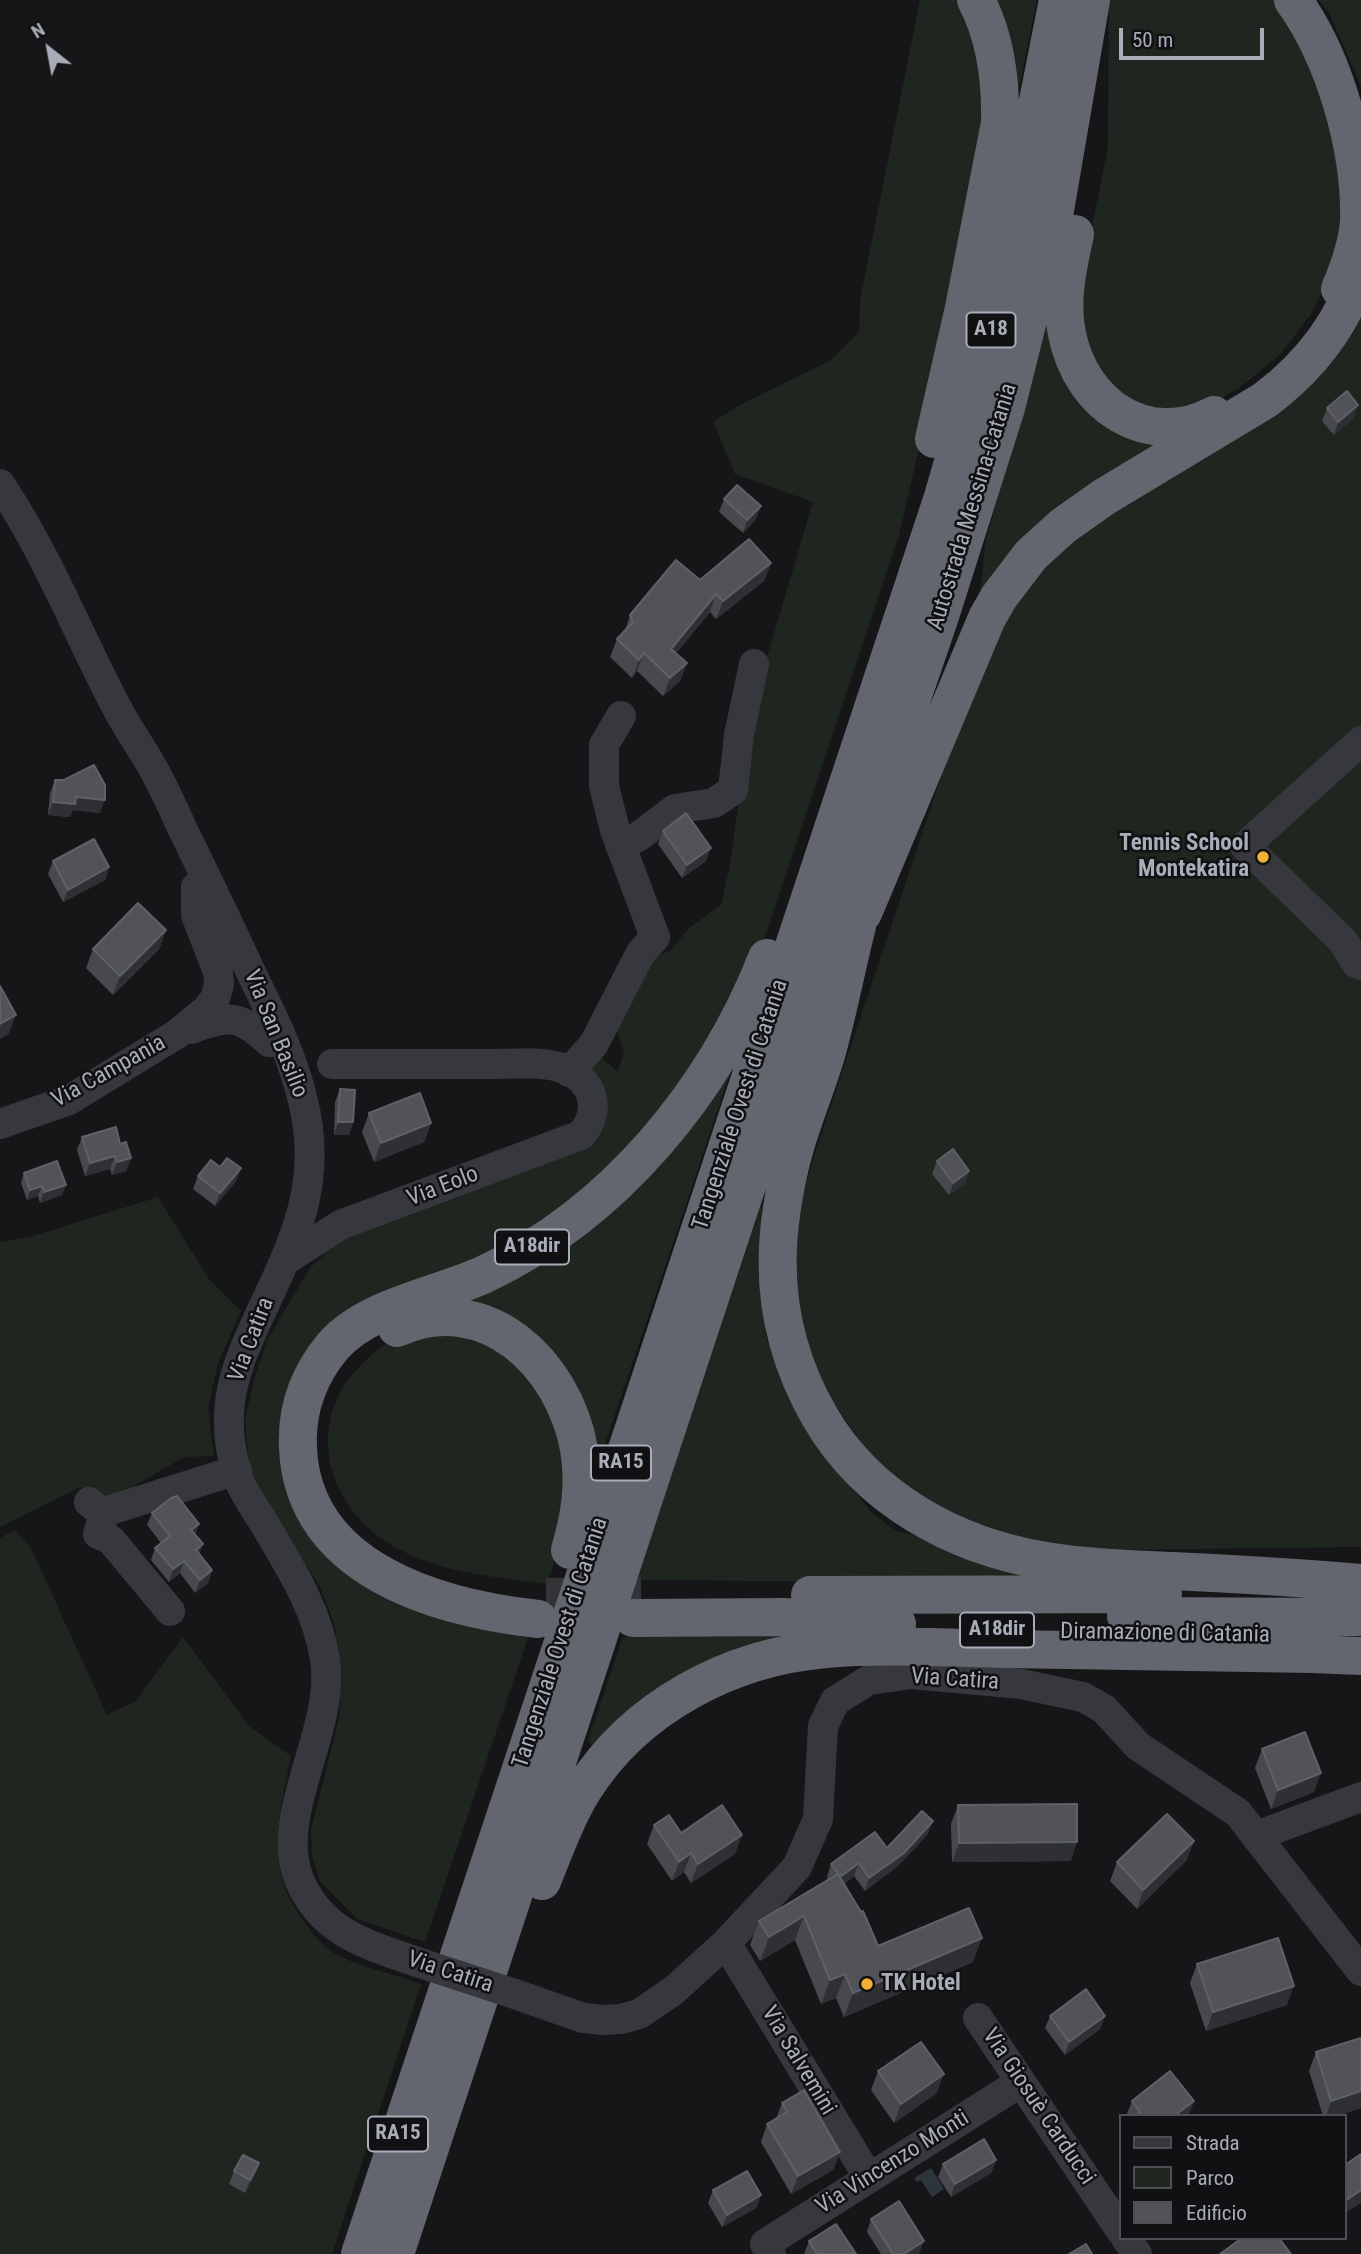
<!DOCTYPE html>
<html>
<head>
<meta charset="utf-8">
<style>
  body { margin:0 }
  #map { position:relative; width:1361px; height:2254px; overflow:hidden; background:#161618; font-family:"Roboto Condensed",sans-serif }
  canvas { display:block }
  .legend { position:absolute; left:1119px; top:2114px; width:228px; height:126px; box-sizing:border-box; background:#111113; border:2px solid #4d4f55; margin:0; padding:9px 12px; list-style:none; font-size:21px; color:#a8adb8 }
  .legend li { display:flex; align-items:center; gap:14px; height:35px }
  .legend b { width:35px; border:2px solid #4d4f55 }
  .north { position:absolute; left:14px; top:14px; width:70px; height:70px; -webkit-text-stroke:5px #111113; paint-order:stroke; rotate:329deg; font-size:19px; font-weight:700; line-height:28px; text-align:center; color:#a8adb8 }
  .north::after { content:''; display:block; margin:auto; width:24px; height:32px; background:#a8adb8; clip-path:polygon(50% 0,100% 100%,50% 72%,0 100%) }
  .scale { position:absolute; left:1119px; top:28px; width:145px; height:32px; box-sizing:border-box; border:4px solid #a8adb8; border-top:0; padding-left:9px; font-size:21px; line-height:24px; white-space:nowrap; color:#a8adb8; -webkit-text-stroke:5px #111113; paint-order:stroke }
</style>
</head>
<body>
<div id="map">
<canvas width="1361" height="2254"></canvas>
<ul class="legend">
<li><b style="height:9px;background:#37383d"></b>Strada</li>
<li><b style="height:19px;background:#1e261f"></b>Parco</li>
<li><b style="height:19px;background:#525359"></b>Edificio</li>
</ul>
<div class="north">N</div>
<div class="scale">50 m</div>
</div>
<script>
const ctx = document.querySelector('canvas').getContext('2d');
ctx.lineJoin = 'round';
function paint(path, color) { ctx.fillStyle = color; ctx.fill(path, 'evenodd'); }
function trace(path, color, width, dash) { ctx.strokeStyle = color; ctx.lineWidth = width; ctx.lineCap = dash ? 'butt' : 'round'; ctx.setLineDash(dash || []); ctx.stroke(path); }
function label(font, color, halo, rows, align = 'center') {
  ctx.font = font + ' "Roboto Condensed",sans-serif'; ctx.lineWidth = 5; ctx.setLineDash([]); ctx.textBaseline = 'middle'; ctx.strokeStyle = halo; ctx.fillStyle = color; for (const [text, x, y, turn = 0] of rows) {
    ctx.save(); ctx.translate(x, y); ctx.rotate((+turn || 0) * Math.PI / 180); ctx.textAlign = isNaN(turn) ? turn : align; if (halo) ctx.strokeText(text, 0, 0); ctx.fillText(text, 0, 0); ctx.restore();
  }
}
const green = new Path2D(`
  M920,0H964L988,83L958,281L899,535L765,937L730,1018L695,1072L594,1187L510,1242L364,1307L297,1377L317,1531L529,1635L425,1942L357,1919L319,1880L312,1856L311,1830L339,1718L342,1670L334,1623L320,1587L260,1491L249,1463L245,1421L253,1383L267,1340L310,1268L334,1245L357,1231L576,1148L586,1066L596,1053L618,1072L624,1053L615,1025L652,958L671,950L688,929L721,905L729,870L753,704L813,502L735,474L713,422L740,405L831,360L859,332L860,301Z
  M988,0H1037L996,201Z
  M1109,0H1277L1316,67L1346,182L1336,265L1311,314L1280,355L1239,388L1199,411L1148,416L1090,365L1079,292L1108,146Z
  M1319,0H1361V86L1330,15Z
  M1050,297L1058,338L1161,438L979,607L985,545Z
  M1361,298V1547L1110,1550L1049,1543L998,1533L954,1519L882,1474L814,1374L794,1294L799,1212L812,1162L983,652L1024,578Z
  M740,1044L603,1450H592L565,1379L431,1306L497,1283Z
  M158,1197L209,1279L241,1311L218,1363L208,1408L214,1456L184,1457L98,1507L80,1487L0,1527V1242L30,1237Z
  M762,1202L760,1289L766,1335L780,1378L800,1419L869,1510L896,1531L1130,1584L637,1580Z
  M454,1328L515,1354L566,1443L565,1523L548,1584C490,1576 430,1573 381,1538C324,1497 308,1421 358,1368C367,1358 379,1347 391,1342C410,1334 434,1333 454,1328Z
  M15,1530L31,1548L107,1715L136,1701L183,1637L249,1726L291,1756C279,1818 263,1866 304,1922C313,1934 325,1949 339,1956C364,1968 395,1974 421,1984L332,2254H0V1538Z
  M817,1630L595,1750L588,1740L623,1637Z`);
const water = new Path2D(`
  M931,2168L944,2189L932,2197L921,2180L917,2182L914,2178Z`);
const highwayTunnel = new Path2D(`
  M546,1597L641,1596`);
const minor = new Path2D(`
  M0,484C47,554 77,632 116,706C126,726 139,744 150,763C163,785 173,808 183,830C205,875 227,920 248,966C268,1008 291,1051 302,1097C324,1180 296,1238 261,1312C246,1345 230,1378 229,1415C228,1436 232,1459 239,1480C245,1495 256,1510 264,1523C290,1567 317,1609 325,1659C336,1731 273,1813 299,1879C321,1933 368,1945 417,1962
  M1361,741L1245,846L1343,941L1356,963L1361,965
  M620,845L638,837L675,809L714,803L733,790L739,735L754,664
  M191,1029C228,1015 239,1014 269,1042
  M569,1072L594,1044L640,954L655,937L615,830L604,786V745L621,716
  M0,1124L69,1100L177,1034L206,1010L215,999L219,984L218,972L196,915V887
  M286,1260L340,1225L581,1135C603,1110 593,1079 562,1068C542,1061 509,1064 487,1064C435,1064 383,1064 332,1064
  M89,1502L104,1514L107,1511L237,1470
  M104,1514L98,1534L111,1540L170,1611
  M1256,1836L1361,1797
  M726,1943L869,2178
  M515,1994L583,2018L603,2020L621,2019L639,2014L673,1991L726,1943L797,1867L818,1819L823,1726L835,1701L869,1680L912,1674L1021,1684L1083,1697L1104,1709L1138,1746L1238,1813L1361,1971
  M978,2018L1121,2231
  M1126,2238L1137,2254
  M771,2254L765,2244L1021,2082`);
const highway = new Path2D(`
  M1293,0C1335,58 1361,150 1359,222C1357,245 1349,268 1340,289
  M1075,234C1068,267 1060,300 1067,334C1081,405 1147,450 1214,415
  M934,439L964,308L1000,123C1001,81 996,38 976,0
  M863,913L987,618L999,597L1031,555L1063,526L1104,497L1265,400C1310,366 1345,321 1361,266
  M857,926C846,969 838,1013 826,1055C817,1085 805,1114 796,1144C787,1173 779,1218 778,1248C775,1309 790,1365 820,1417C868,1499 954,1546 1046,1561C1088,1568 1131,1569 1173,1571C1236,1574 1298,1577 1361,1583
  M397,1328C486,1288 564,1364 579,1449C585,1484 580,1516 570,1550
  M810,1595L1163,1594
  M1126,1616L1361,1617
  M633,1618L784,1617L897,1624
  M538,1619C438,1608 303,1570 298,1448C296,1409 308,1376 333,1346C368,1306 438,1296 485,1274C615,1213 715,1090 767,958
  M542,1881C554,1851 566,1818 583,1790C635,1707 730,1657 826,1649C885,1644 946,1648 1006,1649C1108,1650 1210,1652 1312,1654L1361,1656
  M360,2254L943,497L997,308L1058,0
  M395,2254L790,1055L940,616L1006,408L1054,216L1091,0`);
const minorBridge = new Path2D(`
  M417,1962L515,1994`);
const wall = new Path2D(`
  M1327,408L1354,418L1334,435L1322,421Z
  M724,499L756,519L743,533L719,512Z
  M771,563L764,581L716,619L710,612L676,653L687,663L680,681L663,696L637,671L632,678L610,657L617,639L625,631L630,615L700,580Z
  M55,780L100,813L73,810L70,817L48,815L50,793Z
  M663,831L706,861L682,878L658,844Z
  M53,861L109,867L105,880L63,902L48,874Z
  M166,930L159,949L113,995L86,968L93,949Z
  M340,1089L353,1122L349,1135H334L335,1102Z
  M369,1113L431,1123L424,1142L374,1162L362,1132Z
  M82,1137L120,1144L131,1158L126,1171L112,1175L110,1169L85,1176L77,1150Z
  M937,1161L965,1184L949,1195L932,1174Z
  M220,1167L241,1168L236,1181L215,1206L193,1189L198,1176Z
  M24,1173L62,1195L40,1203L38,1196L27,1200L21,1183Z
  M152,1513L199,1524L195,1535L203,1544L199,1554L212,1570L208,1583L195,1593L180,1573L169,1582L151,1560L155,1548L161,1543L147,1525Z
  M1262,1749L1314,1792L1271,1809L1255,1768Z
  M958,1805L1071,1861L952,1862L951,1824Z
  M654,1825L681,1833L735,1854L691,1883L684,1872L672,1881L647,1844Z
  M928,1834L899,1865L865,1891L854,1876L844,1884L878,1946L973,1962L844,2017L836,1998L821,2004L795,1940L760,1961L750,1945L759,1921L828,1879L827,1877L831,1864L887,1848Z
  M1187,1860L1137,1909L1110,1881L1117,1862Z
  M1197,1964L1287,2005L1206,2031L1190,1983Z
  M1050,2016H1105L1100,2029L1065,2055L1045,2028Z
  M1361,2038V2108L1337,2116H1323L1309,2071L1316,2052Z
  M878,2071L937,2093L894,2123L871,2090Z
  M1132,2101H1194L1188,2116H1126Z
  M782,2103L840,2152L833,2170L791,2194L761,2142L767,2124L776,2119Z
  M996,2160L991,2173L951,2197L938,2177L943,2164Z
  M259,2163L254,2176L245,2193L229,2184L234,2171Z
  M713,2190L761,2195L756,2208L722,2227L708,2203Z
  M871,2219L919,2254H881L867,2232Z
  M809,2241L856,2254H804Z`);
const shadedWall = new Path2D(`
  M1358,405L1354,418L1334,435L1338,422Z
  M761,506L756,519L743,533L747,520Z
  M771,563L764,581L716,619L723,601Z
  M716,594L710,612L664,667L671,649Z
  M644,653L637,671L632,678L639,660Z
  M687,663L680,681L663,696L670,678Z
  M76,797L105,800L100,813L73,810L70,817L48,815L53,802Z
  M711,848L706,861L682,878L687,865Z
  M109,867L105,880L63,902L68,890Z
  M166,930L159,949L113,995L120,976Z
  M16,1015L9,1034L0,1039V1024Z
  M338,1122H353L349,1135H334Z
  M431,1123L424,1142L374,1162L381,1143Z
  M115,1156L110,1169L85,1176L90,1163Z
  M131,1158L126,1171L112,1175L117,1162Z
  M241,1168L236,1181L215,1206L220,1193Z
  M969,1171L965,1184L949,1195L953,1183Z
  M66,1185L62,1195L40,1203L44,1192Z
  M42,1186L38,1196L27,1200L30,1190Z
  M199,1524L194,1537L191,1530Z
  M203,1544L198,1557L196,1550Z
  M184,1561L180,1573L169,1582L173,1569Z
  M212,1570L208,1583L195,1593L200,1580Z
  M1321,1773L1314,1792L1271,1809L1278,1790Z
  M933,1821L928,1834L899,1865L865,1891L869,1878Z
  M742,1835L735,1854L691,1883L698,1864Z
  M1194,1841L1187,1860L1137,1909L1143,1890Z
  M1077,1842L1071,1861L952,1862L959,1843Z
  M691,1853L684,1872L672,1881L679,1862Z
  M859,1863L854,1876L836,1890L840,1877Z
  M804,1916L795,1940L760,1961L769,1937Z
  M982,1938L973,1962L844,2017L853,1993Z
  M845,1974L836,1998L821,2004L830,1980Z
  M1294,1986L1287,2005L1206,2031L1213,2012Z
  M1105,2016L1100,2029L1065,2055L1069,2042Z
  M944,2074L937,2093L894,2123L901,2104Z
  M1361,2091V2108L1337,2116H1326L1331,2101Z
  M1194,2101L1188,2116H1174Z
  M840,2152L833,2170L791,2194L798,2176Z
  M996,2160L991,2173L951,2197L955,2184Z
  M259,2163L254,2176L245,2193L250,2180Z
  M1361,2190V2203L1345,2213V2201Z
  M761,2195L756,2208L722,2227L727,2215Z
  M924,2241L919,2254H904Z`);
const building = new Path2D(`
  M1347,391L1358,405L1338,422L1327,408Z
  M737,485L761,506L747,520L724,499Z
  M749,539L771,563L723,601L716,594L671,649L687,663L670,678L644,653L639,660L617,639L633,622L630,615L676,560L700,580Z
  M94,765L105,785V800L76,797L75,804L53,802L55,780H64Z
  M686,813L711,848L687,865L663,831Z
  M94,839L109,867L68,890L53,861Z
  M138,903L166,930L120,976L93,949Z
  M0,986L16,1015L0,1024Z
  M340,1089L355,1090L353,1122H338Z
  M420,1093L431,1123L381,1143L369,1113Z
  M116,1127L120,1144L126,1142L131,1158L117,1162L115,1156L90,1163L82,1137Z
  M953,1149L969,1171L953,1183L937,1161Z
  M227,1158L241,1168L220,1193L198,1176L211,1160L220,1167Z
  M57,1161L66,1185L44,1192L42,1186L30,1190L24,1173Z
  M177,1496L199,1524L191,1530L203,1544L196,1550L212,1570L200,1580L184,1561L173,1569L155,1548L170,1536L152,1513L171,1498Z
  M1305,1732L1321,1773L1278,1790L1262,1749Z
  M1077,1804V1842L959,1843L958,1805Z
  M722,1805L742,1835L698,1864L691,1853L679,1862L654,1825L669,1815L681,1833Z
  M922,1811L933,1821L904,1853L869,1878L859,1863L840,1877L831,1864L875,1832L887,1848Z
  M1167,1814L1194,1841L1143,1890L1117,1862Z
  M838,1874L861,1912L863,1911L878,1946L969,1908L982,1938L853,1993L845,1974L830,1980L804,1916L769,1937L759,1921Z
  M1278,1938L1294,1986L1213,2012L1197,1964Z
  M1086,1989L1105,2016L1069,2042L1050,2016Z
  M1361,2038V2091L1331,2101L1316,2052Z
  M921,2042L944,2074L901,2104L878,2071Z
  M1170,2071L1194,2101L1174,2116H1135L1140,2112L1132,2101Z
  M804,2090L840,2152L798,2176L767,2124L787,2112L782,2103Z
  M984,2139L996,2160L955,2184L943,2164Z
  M1361,2154V2190L1345,2201V2165Z
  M243,2155L259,2163L250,2180L234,2171Z
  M747,2171L761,2195L727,2215L713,2190Z
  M899,2201L924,2241L904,2254H893L871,2219Z
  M836,2224L856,2254H817L809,2241Z
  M1242,2238H1279L1291,2254H1220Z
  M1086,2244L1092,2254H1069Z`);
const markers = [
  [1263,857,7,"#f2b134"],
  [867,1984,7,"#f2b134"]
];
const shields = [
  [991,330,49],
  [532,1247,74],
  [621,1463,60],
  [997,1630,74],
  [398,2134,60]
];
const shieldNames = [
  ["A18",991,330],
  ["A18dir",532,1247],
  ["RA15",621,1463],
  ["A18dir",997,1630],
  ["RA15",398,2134]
];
const streetNames = [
  ["Autostrada Messina-Catania",973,507,-73],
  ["Via San Basilio",275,1034,68],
  ["Via Campania",109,1072,-29],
  ["Tangenziale Ovest di Catania",741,1105,-72],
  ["Via Eolo",443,1187,-21],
  ["Via Catira",252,1340,-69],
  ["Diramazione di Catania",1165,1634,1],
  ["Tangenziale Ovest di Catania",561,1643,-72],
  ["Via Catira",955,1680,4],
  ["Via Catira",450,1973,18],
  ["Via Salvemini",798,2061,59],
  ["Via Giosuè Carducci",1038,2107,56],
  ["Via Vincenzo Monti",893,2163,-32]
];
const poiNames = [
  ["Tennis School",1249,844],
  ["Montekatira",1249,870],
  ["TK Hotel",881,1984,"left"]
];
paint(green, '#1e261f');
paint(water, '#2c353c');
trace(highwayTunnel, '#333438', 38, [38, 19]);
trace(minor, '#37383d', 30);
trace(highway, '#63666e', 38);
trace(minorBridge, '#37383d', 30);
paint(wall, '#47494d');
paint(shadedWall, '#2f3033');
paint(building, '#525359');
trace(building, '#5f6168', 2);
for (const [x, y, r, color] of markers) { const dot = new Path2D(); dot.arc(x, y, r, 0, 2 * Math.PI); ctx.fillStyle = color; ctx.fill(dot); trace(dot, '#111113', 2.5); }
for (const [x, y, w] of shields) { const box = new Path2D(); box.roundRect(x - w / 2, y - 17.5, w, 35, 5); ctx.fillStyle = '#111113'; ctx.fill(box); trace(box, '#a8adb8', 2); }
label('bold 21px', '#a8adb8', null, shieldNames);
label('23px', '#a8adb8', '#111113', streetNames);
label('bold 23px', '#a8adb8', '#111113', poiNames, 'right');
</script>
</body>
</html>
